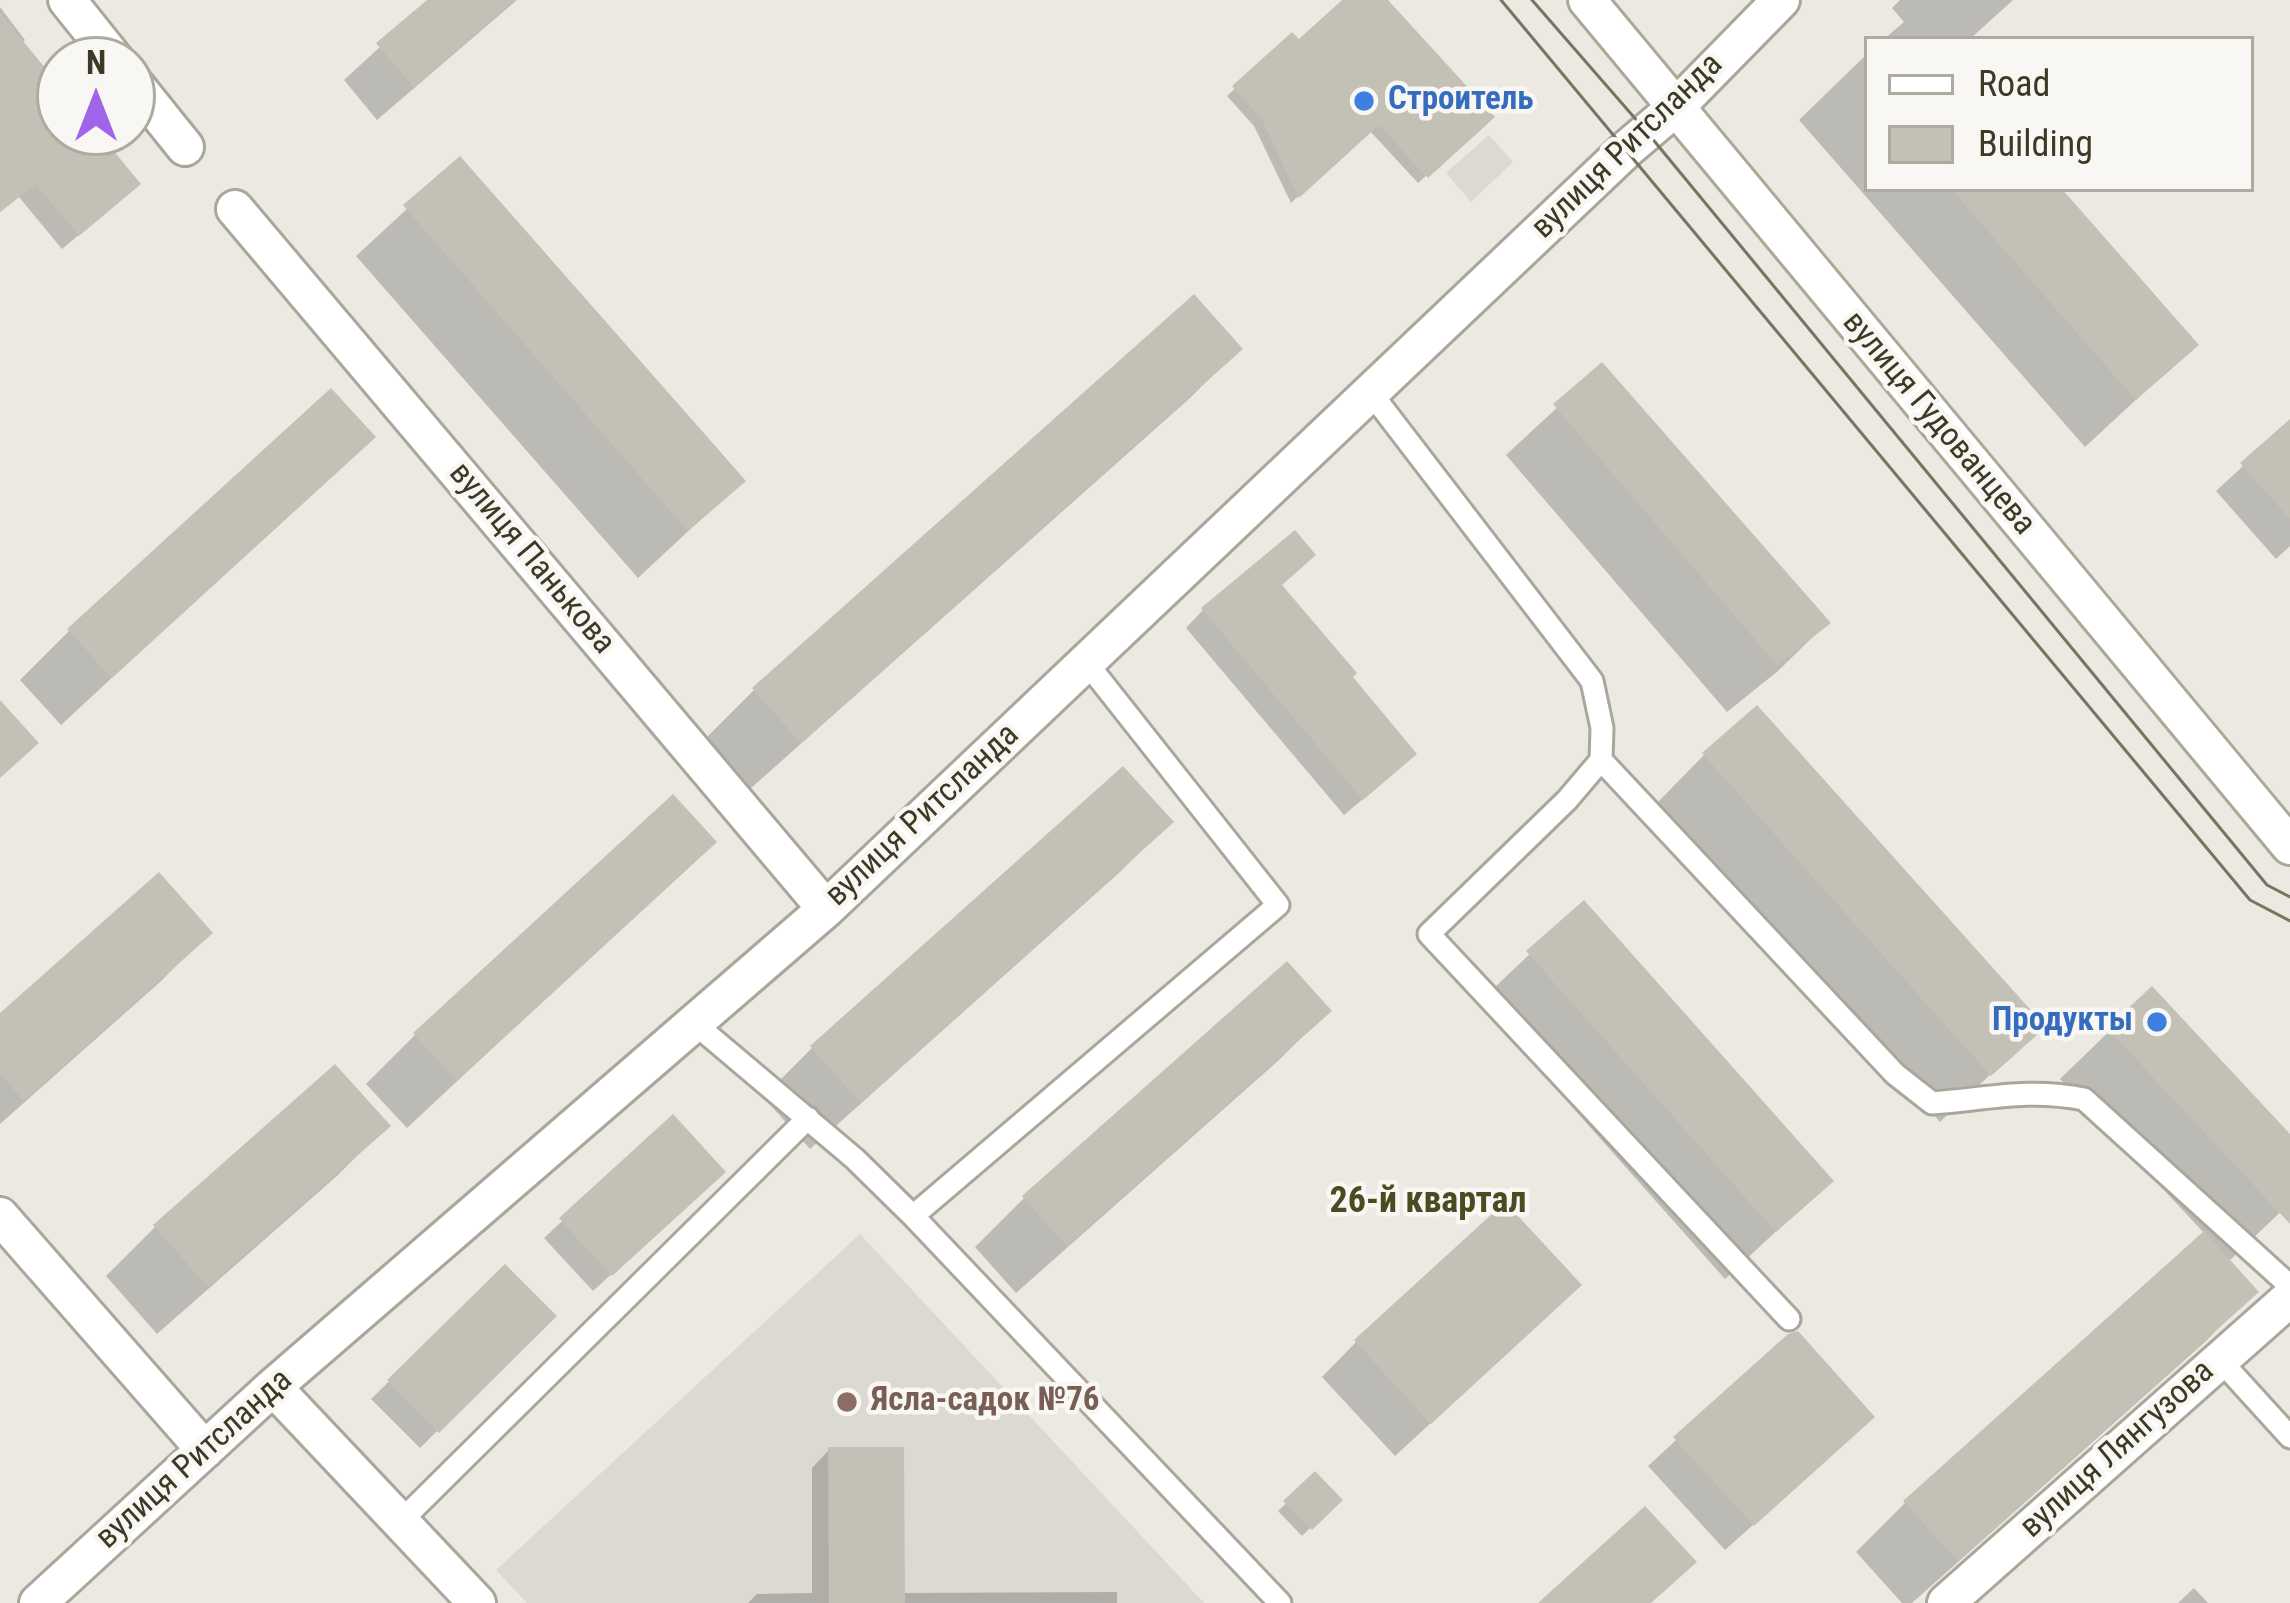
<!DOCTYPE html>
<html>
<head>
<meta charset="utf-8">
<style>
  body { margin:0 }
  #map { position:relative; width:2290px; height:1603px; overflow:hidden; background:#ece9e3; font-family:"Roboto Condensed",sans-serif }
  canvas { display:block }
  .legend { position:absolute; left:1864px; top:36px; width:390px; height:156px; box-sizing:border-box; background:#f8f7f3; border:3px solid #adaba0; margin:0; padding:15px 21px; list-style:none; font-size:36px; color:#3c3a24 }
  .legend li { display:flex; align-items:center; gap:24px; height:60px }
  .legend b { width:60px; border:3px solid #adaba0 }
  .north { position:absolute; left:36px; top:36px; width:120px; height:120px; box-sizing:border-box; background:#f8f7f3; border:3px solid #adaba0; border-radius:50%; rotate:0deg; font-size:33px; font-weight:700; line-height:48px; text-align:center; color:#3c3a24 }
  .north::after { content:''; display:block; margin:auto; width:42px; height:54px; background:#9f64e8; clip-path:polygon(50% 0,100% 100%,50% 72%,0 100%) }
</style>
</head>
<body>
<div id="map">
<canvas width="2290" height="1603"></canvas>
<ul class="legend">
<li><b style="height:15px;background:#fff"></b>Road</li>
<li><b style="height:33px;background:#c3c0b5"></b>Building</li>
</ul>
<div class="north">N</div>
</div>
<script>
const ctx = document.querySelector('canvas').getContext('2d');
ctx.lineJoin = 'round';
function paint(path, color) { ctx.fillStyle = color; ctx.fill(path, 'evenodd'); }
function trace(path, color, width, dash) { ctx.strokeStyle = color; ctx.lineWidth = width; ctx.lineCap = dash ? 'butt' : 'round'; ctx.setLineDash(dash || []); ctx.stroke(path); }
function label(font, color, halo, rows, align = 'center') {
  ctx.font = font + ' "Roboto Condensed",sans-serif'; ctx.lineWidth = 9; ctx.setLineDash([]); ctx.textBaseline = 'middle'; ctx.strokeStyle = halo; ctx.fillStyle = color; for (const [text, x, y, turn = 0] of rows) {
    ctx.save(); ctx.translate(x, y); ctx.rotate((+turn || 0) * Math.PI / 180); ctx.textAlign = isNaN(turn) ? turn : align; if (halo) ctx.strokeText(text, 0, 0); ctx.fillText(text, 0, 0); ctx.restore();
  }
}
const built = new Path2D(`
  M1489,135L1513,162L1471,202L1446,173Z
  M860,1234L1204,1603H527L496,1570Z`);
const shadow = new Path2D(`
  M431,0H517L377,120L344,80Z
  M1346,0H1383L1491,116L1418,183L1369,130L1291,203L1254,126L1227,96L1292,36L1299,43Z
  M1900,0H2013L1970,39H1884L1904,22L1892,8Z
  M0,7L25,40L21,44L60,91V132H94L122,199L62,249L19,197L0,212Z
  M1867,54V189H2058L2195,345L2085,447L1799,120Z
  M460,160L742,481L638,578L356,256Z
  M1239,349L1190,398L750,789L705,739L754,690Z
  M1602,366L1827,623L1778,671L1727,712L1506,455Z
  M2290,423V546L2276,559L2216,491Z
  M372,437L61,725L20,680L69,631Z
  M1279,586L1349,677L1396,771L1344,815L1186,628L1203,610Z
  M1704,755L2042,1026L1940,1122L1656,804Z
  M1123,770L1170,822L1121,871L810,1149L763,1097L812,1048Z
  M713,842L407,1128L366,1084L415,1035Z
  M1583,904L1830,1181L1725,1279L1479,1002Z
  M209,933L160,982L0,1124V1017Z
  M2152,990L2290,1138V1203L2228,1262L2254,1292L2206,1341L1912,1603H1902L1856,1552L1905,1503L2205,1234L2060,1079Z
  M1328,1011L1279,1060L1016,1293L975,1247L1024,1198Z
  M335,1068L387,1126L338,1175L157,1334L106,1276L155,1227Z
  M673,1118L704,1189L593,1291L544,1238Z
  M505,1268L553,1316L420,1448L371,1399Z
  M1543,1320L1395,1456L1322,1377L1356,1342Z
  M1789,1336L1845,1443L1725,1550L1648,1466Z
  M829,1450L902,1593L1117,1592V1603H748L757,1594L812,1593V1468Z
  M1315,1475L1339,1500L1302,1536L1278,1511Z
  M2194,1588L2208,1603H2178Z`);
const building = new Path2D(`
  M427,0H515L414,87L376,43Z
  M1342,0H1388L1495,117L1428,178L1379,125L1299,198L1261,118L1232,86L1292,32L1299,39Z
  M0,13L60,86V132H98L141,184L79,236L36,184L0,212Z
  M460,156L746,481L688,531L403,205Z
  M1951,189H2062L2199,345L2136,400Z
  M1194,294L1243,349L801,743L752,688Z
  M1602,362L1831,623L1777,665L1553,404Z
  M331,388L376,437L112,678L67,629Z
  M2290,419V519L2240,463Z
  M1295,530L1316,555L1282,585L1357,673L1353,677L1417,754L1363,800L1201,608Z
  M0,700L39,743L0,778Z
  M1757,705L2046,1027L1991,1076L1702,753Z
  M1123,766L1174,822L861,1103L810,1046Z
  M673,794L717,842L457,1081L413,1033Z
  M159,872L213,933L24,1101L0,1074V1013Z
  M1584,900L1834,1181L1776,1232L1526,951Z
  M1287,961L1332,1011L1067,1246L1022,1196Z
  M2152,986L2290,1134V1224L2107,1028Z
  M335,1064L391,1126L208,1287L153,1225Z
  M673,1114L726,1172L612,1276L559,1218Z
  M1505,1202L1582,1285L1431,1424L1354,1340Z
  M2204,1231L2259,1292L1958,1561L1903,1501Z
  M505,1264L557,1316L439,1433L387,1380Z
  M1798,1331L1875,1417L1754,1526L1673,1437L1788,1334Z
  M828,1447H904L905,1603H829Z
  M1315,1471L1343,1500L1312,1530L1283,1501Z
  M1645,1506L1697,1562L1651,1603H1538Z`);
const lane = new Path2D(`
  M1371,393L1592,681L1602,728L1601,760L1567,800L1429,934L1789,1319
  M1601,760L1895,1074L1932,1103C1988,1099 2028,1088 2084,1099L2290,1286
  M694,1023L855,1159L913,1216L1280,1603
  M913,1216L1278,905L1086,662
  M2220,1360L2290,1437
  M401,1521L808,1118`);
const street = new Path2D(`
  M67,0L115,60
  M132,81L185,147
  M235,209L826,909
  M0,1216L205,1450
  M273,1387L477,1603
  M38,1603L273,1387L826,909L1628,148L1675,108L1781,0
  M1946,1603L2290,1298`);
const secondary = new Path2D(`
  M1587,0L2290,846`);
const tram = new Path2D(`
  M1501,0L2250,900L2290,921
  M1532,0L1646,131L2267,885L2290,897`);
const markers = [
  [1364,101,12,"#3f7fe0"],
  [2157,1022,12,"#3f7fe0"],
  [847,1402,12,"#8d6e63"]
];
const shopNames = [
  ["Строитель",1388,101],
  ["Продукты",2133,1022,"right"]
];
const streetNames = [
  ["вулиця Ритсланда",1628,147,-44],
  ["вулиця Гудованцева",1938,424,50],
  ["вулиця Панькова",531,559,50],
  ["вулиця Ритсланда",923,816,-43],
  ["вулиця Лянгузова",2118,1450,-42],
  ["вулиця Ритсланда",195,1460,-42]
];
const educationNames = [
  ["Ясла-садок №76",871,1402]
];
const neighbourhoodNames = [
  ["26-й квартал",1428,1203]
];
paint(built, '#dbd9d1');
paint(shadow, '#0003');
paint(building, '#c3c0b5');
trace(lane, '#a9a69a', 27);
trace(street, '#a9a69a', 42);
trace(secondary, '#aba897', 42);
trace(lane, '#fff', 21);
trace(street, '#fff', 36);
trace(secondary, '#fff', 36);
trace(tram, '#77755e', 3);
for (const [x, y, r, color] of markers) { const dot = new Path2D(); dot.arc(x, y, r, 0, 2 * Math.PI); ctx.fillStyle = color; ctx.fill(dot); trace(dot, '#f8f7f3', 4.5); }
label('bold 33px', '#366cbe', '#f8f7f3', shopNames, 'left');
label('33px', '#3c3a24', '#f8f7f3', streetNames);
label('bold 33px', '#785e54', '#f8f7f3', educationNames, 'left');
label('bold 36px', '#4c4a21', '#f8f7f3', neighbourhoodNames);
</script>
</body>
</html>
